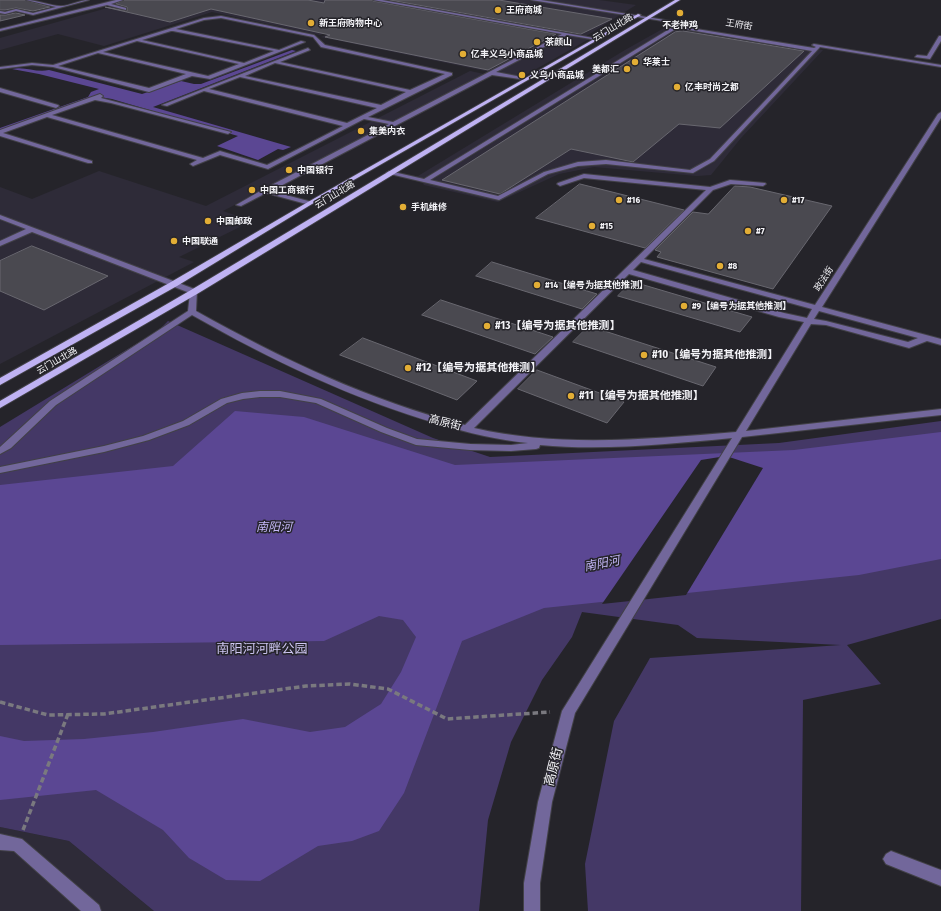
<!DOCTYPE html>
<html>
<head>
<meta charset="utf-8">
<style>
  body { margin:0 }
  canvas { display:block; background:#25242a }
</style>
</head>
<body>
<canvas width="941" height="911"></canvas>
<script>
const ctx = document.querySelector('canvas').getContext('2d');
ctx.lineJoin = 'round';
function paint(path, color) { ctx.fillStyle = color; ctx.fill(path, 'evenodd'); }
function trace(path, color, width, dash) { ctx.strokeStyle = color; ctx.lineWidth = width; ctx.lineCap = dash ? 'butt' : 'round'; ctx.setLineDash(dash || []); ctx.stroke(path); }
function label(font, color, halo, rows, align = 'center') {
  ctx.font = font + ' "Fira Sans Condensed","Noto Sans SC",sans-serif'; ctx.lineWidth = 3; ctx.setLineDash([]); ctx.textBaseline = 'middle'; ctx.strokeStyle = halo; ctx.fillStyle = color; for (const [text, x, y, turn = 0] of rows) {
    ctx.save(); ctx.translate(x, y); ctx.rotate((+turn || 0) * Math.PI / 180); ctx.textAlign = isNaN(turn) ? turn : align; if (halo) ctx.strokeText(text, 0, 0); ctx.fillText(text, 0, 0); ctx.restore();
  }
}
const built = new Path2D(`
  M136,0H599L636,5L583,38L589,39L522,77L490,72L321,37L398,8L383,11L320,35L212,12L104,46L58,34L0,50V38Z
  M680,26L823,50L741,138L711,175L697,176L594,167L559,174L498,202L424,185L418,176L625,50L666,27Z
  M470,71L484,74L223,211L252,221L179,257L194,262L0,364V187L32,199L99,171L206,206Z
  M0,827L69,841L154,911H0Z`);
const green = new Path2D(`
  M168,321L433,438L490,457L779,443L941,421V619L847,645L881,684L803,700L801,911H588L585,864L614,721L650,658L841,645L697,638L678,625L582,612L572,637L542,680L511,742L488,820L479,911H154L69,841L0,827V427L159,330Z`);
const water = new Path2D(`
  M292,50L296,51L153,107L291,147L283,150L278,149L258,160L217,146L238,136L112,99L94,96L0,130V128L88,97L91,92L99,89L39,74L12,69C25,66 36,73 49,70L142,94L181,81L194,84H201Z
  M235,411L304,417L455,465L794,450L941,432V559L859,575L544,608L462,641L404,793L379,831L352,841L318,846L260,881L226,880L189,858L163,830L96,790L0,800V736L24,741L84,739L153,732L243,719L310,732L345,727L381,704L401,672L416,637L403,620L379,616L324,641L0,645V485L173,466Z`);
const pier = new Path2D(`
  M726,456L763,468L686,595L602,604L701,460Z`);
const building = new Path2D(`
  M0,0H25L50,7L33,11L16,8L5,10H0Z
  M124,0H308L324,3L325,0H372L373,1L556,34L488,70L325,37L330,35L211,9L170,22L105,7L127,11V7L116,4Z
  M390,0H499L612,19L581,34Z
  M16,13L25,15L0,21V15H5Z
  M683,31L804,51L720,128L679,124L633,162L571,149L500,194L442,180L675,32Z
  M580,184L684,210L645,248L536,218Z
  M735,186L750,187L832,206L773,289L657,257L661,252L655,250L693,212L708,214Z
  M32,246L108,276L44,310L0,291V261Z
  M492,262L597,294L582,309L476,276Z
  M632,282L637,283L752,317L740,332L618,296Z
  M441,300L553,337L535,354L422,315Z
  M589,326L716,367L703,386L573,342Z
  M363,338L477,381L457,400L340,355Z
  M537,370L624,402L607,423L518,389Z`);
const path = new Path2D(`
  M0,702L48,715L104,714L306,686L350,684L388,689L447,719L550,712
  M23,830L68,714`);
const minor = new Path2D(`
  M26,0C38,0 50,6 61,6C70,6 79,0 89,0L33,15L16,11L5,14L0,13V11L5,12L16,9L33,13L56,7Z
  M116,0H123L111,4L126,8V10L107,5L0,31V29Z
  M373,0H382L599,39L597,40L567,35L496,72L527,78V80L492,75L271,191L312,202L313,203L310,205L266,193L241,206L236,205L262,190L389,124L364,119L268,169L220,155L193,166L190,164L197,160L47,117L3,133L92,161V163H88L0,136V130L100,94L103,96L101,98L231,132L228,134L111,103L95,100L52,115L203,158L220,151L267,165L343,126L204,91L167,106L162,105L308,48L310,50L280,62L410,90L445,74L321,47L313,37L221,18L204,20L176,29L279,50L301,41L305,42L210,79L192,76L149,92L53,67L32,65L0,69V67L32,63L53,65L204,18L221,16L314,35L325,45L452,73V75L368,117L393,122L562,34ZM171,31H173L274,51L244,63L142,40ZM137,41L239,64L208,76L103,52ZM98,53L186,74L149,88L58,66ZM275,63L406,92L381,105L245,76ZM240,77L377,108L347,123L209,89Z
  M531,0H541L690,24L688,25Z
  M684,27L814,48L816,47L812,45L814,44L941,65V67L820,47L714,161L693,173L606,164L578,166L548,174L499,200L386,173L389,171L424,179L671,28ZM684,29L812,51L710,159L690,170L606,160L578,162L544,172L498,196L430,180L674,30Z
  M939,36H941V41L930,59L915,57L917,55L927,56Z
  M0,88L58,105L59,106L56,108L0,92Z
  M941,112V118L822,307L941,339V345L927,341L909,348L826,325L811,324L746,431L941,409V415L742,437L575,713L552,802L540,883V911H524V883L538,802L562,711L732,438C669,444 603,451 540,445L539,448L536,449L511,451L470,450L416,445L381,432L316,403L280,397H260L243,399L227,403L189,425L149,440L104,452L0,473V467L104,446L143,436L183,421L221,399L242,393L260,391H280L321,399L387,428L417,439L470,444L511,445L528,443C498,440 468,433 439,424C352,399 271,360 192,315L56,405L11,448L0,454V447L50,401L188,311L190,293L32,232L0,246V241L26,229L0,219V215L197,290L196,311C282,359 370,401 465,425L706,190L584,178L560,186L557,184L558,183L584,174L710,187L730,180L765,183L766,184L763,186L731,184L713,190L644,259L815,305L938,114ZM641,262L812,309L807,318L784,313L633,270ZM629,274L779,317L804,322L736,432C649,439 560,448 474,428ZM819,311L918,338L908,342L826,321L814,319Z
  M0,834L22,839L99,905L101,911H81L14,851L0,850Z
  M891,851L941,870V886L886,864L883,859L886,854Z`);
const major = new Path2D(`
  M675,0H680L197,294L0,408V401L191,290Z
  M638,14L641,15L312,204L177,286L0,385V378L171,282L308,202Z`);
const markers = [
  [498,10,4,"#e3ae35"],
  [680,13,4,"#e3ae35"],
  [311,23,4,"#e3ae35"],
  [537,42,4,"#e3ae35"],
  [463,54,4,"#e3ae35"],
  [635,62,4,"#e3ae35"],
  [627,69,4,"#e3ae35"],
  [522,75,4,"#e3ae35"],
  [677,87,4,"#e3ae35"],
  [361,131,4,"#e3ae35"],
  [289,170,4,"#e3ae35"],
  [252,190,4,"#e3ae35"],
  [619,200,4,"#e3ae35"],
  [784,200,4,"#e3ae35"],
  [403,207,4,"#e3ae35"],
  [208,221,4,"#e3ae35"],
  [592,226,4,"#e3ae35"],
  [748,231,4,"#e3ae35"],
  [174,241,4,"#e3ae35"],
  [720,266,4,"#e3ae35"],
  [537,285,4,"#e3ae35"],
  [684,306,4,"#e3ae35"],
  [487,326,4,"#e3ae35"],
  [644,355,4,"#e3ae35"],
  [408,368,4,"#e3ae35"],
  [571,396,4,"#e3ae35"]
];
const farPoinames = [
  ["王府商城",506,10],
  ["新王府购物中心",319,23],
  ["不老神鸡",680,25,"center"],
  ["茶颜山",545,42],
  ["亿丰义乌小商品城",471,54],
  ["华莱士",643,62],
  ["美都汇",619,69,"right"],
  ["义乌小商品城",530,75],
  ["亿丰时尚之都",685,87],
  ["集美内衣",369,131],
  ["中国银行",297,170],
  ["中国工商银行",260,190],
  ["#16",627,200],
  ["#17",792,200],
  ["手机维修",411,207],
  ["中国邮政",216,221],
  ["#15",600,226],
  ["#7",756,231],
  ["中国联通",182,241],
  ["#8",728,266],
  ["#14【编号为据其他推测】",545,285],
  ["#9【编号为据其他推测】",692,306]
];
const farStreetnames = [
  ["王府街",739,25,9],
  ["云门山北路",613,28,-31],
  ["云门山北路",335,195,-31],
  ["政法街",824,279,-57],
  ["云门山北路",57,361,-30]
];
const poiNames = [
  ["#13【编号为据其他推测】",495,326],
  ["#10【编号为据其他推测】",652,355],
  ["#12【编号为据其他推测】",416,368],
  ["#11【编号为据其他推测】",579,396]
];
const streetNames = [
  ["高原街",445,423,14]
];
const waterNames = [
  ["南阳河",274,528],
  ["南阳河",602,564,-11]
];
const nearParknames = [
  ["南阳河河畔公园",262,649]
];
const nearStreetnames = [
  ["高原街",554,767,-76]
];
paint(built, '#2e2b38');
paint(green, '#443866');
paint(water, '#5b4793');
paint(pier, '#25242a');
paint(building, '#4a4950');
trace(building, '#68676f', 1);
trace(minor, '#424147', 2);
trace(major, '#424147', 2);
trace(path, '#7a797f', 3.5, [5.5, 3]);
paint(minor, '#72679b');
paint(major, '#bfb2f3');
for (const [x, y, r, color] of markers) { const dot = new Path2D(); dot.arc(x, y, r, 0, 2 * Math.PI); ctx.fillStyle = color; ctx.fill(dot); trace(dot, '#25242a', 1.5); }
label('bold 9px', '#f3f3f7', '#25242a', farPoinames, 'left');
label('9px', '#f3f3f7', '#25242a', farStreetnames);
label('bold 11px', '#f3f3f7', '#25242a', poiNames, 'left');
label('11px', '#f3f3f7', '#25242a', streetNames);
label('italic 12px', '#c5b8f8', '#25242a', waterNames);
label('13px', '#cfc7f3', '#25242a', nearParknames);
label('13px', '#f3f3f7', '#25242a', nearStreetnames);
</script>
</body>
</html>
